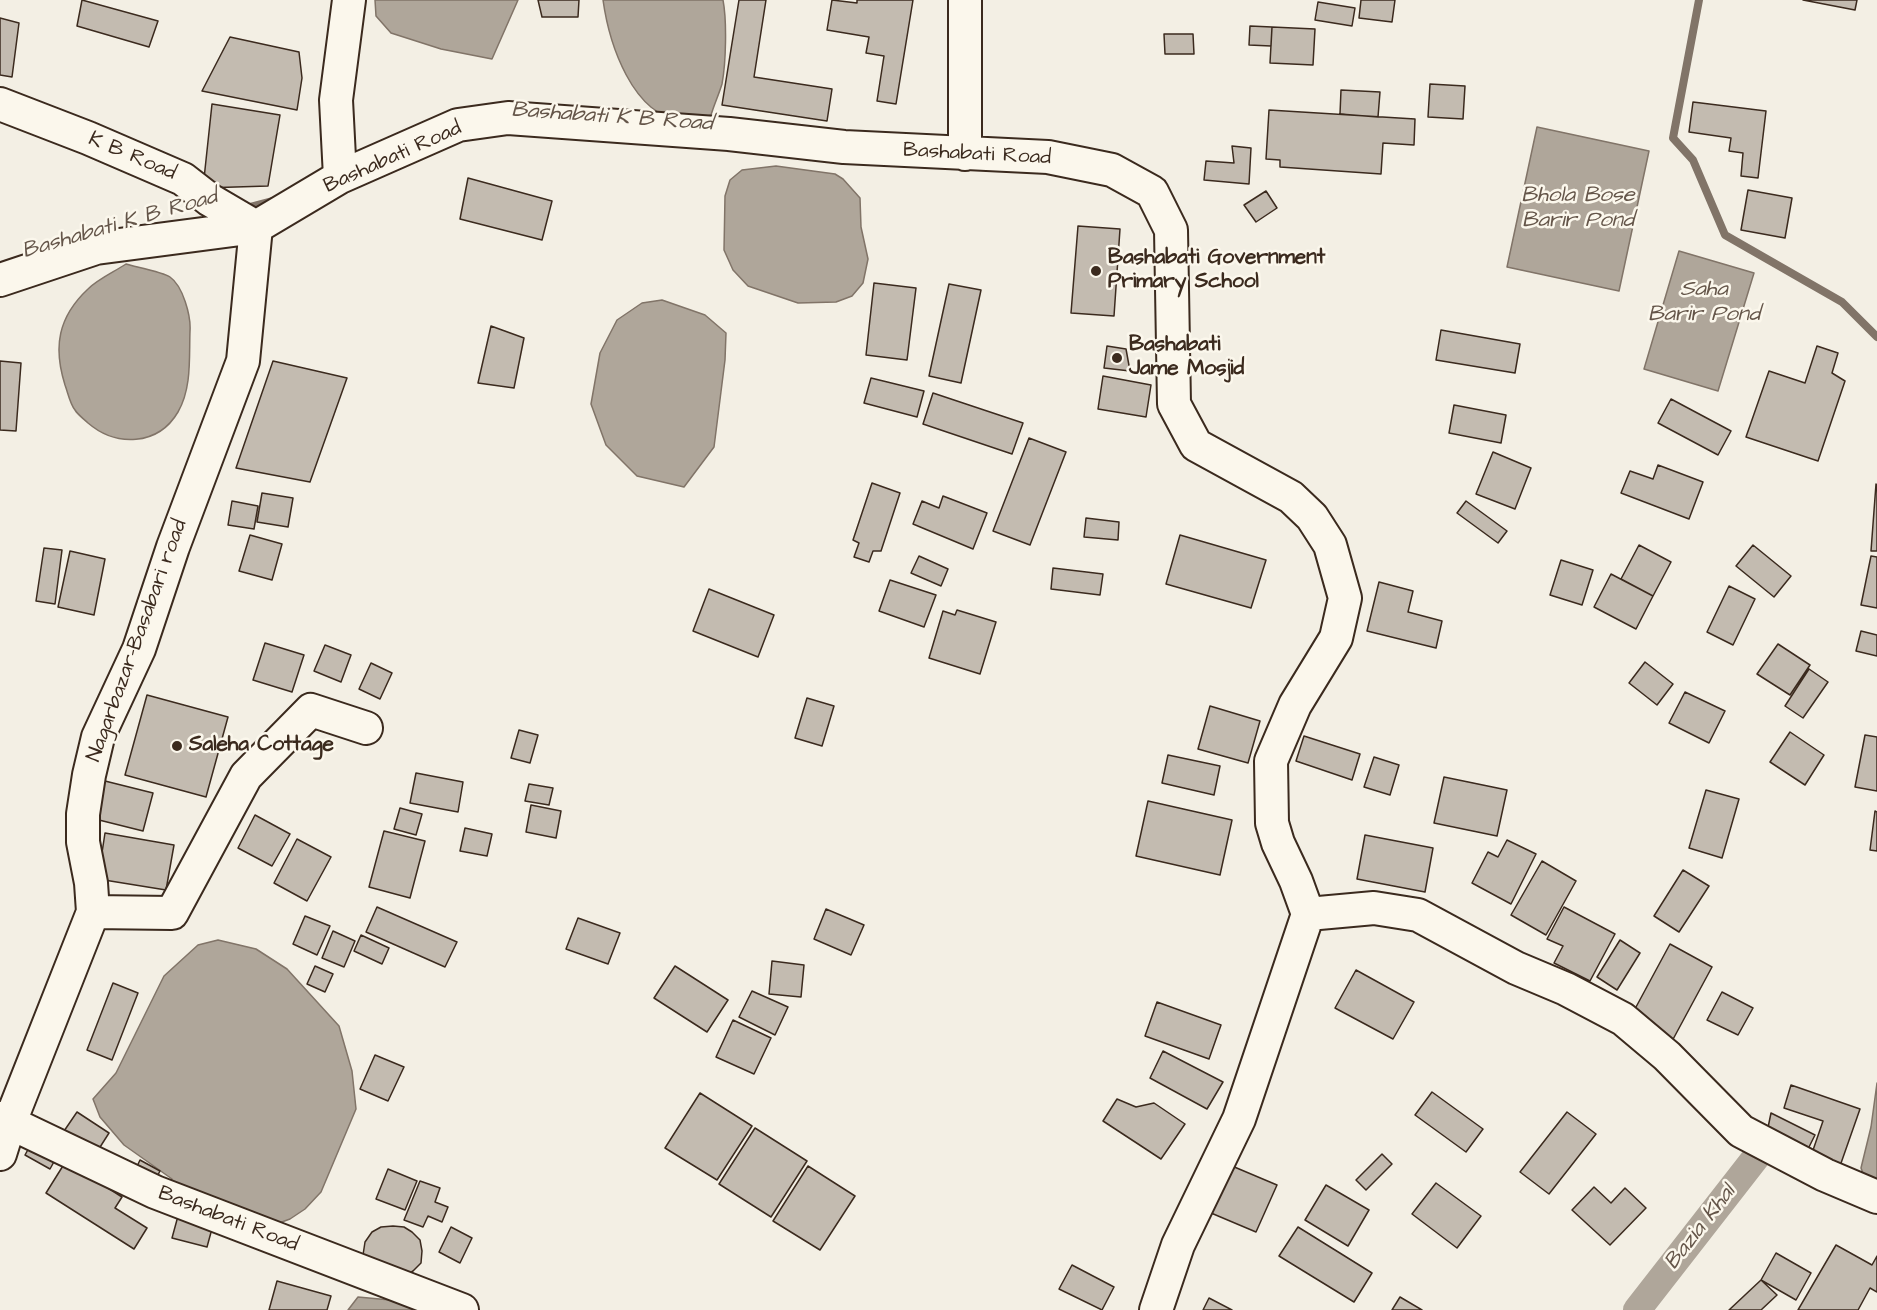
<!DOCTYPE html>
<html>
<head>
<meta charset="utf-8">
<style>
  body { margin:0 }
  canvas { display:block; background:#f3efe4 }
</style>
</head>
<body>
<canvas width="1877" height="1310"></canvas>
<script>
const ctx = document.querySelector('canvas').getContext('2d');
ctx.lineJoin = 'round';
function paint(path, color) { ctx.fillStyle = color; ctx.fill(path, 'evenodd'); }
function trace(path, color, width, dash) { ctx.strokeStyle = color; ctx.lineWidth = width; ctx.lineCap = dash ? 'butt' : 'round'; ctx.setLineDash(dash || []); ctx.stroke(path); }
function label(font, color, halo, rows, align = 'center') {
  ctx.font = font + ' "Architects Daughter",sans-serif'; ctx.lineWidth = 5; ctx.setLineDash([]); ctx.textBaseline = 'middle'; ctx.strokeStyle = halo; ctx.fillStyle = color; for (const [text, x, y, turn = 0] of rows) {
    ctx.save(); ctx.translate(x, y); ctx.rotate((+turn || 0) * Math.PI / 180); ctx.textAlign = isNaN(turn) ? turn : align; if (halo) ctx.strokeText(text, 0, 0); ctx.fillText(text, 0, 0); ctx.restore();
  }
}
const water = new Path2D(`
  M375,0H518L492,59L441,49L391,33L376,16Z
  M603,0H723C727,21 726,63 722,84C719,94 714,105 711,115C702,117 692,121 683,121C632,116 609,43 603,0Z
  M1537,127L1649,151L1619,291L1507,267Z
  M776,166L835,174L843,179L860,198L861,227L868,259L863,283L852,296L836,302L798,303L748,286L733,270L724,250L725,196L730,180L742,170Z
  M1679,251L1754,273L1718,391L1644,369Z
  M126,264C136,267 163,272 170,277C183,286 191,316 190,331C189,357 192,388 178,412C158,446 116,447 88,423C84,419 78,415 75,410C70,404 68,393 65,385C53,347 58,317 88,289C98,279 114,272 126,264Z
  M662,300L705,315L726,333L725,360L714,447L684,487L637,476L606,445L591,404L600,353L617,320L642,303Z
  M218,940L256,949L287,969L339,1026L352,1071L356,1109L321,1192L305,1209L290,1219L271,1226L162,1195L172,1179L124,1145L100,1117L93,1099L116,1073L164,976L198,945Z
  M1877,1083V1190L1867,1184L1861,1168L1871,1127Z
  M358,1297L401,1301L436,1310H348Z`);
const stream = new Path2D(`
  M1699,0L1673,138L1693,160L1725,235L1842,302L1877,337
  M242,209L276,200`);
const canal = new Path2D(`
  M1637,1310L1764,1147`);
const building = new Path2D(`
  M82,0L158,21L149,47L77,26Z
  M538,0H579L578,17H542Z
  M739,0H766L754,77L832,89L827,121L722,105Z
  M832,0L857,3V0H913L896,104L877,101L884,56L866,53L869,37L827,30Z
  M1361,0H1395L1392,22L1359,18Z
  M1803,0H1857L1855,10Z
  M1318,2L1355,8L1352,26L1315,20Z
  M0,18L19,23L12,77L0,75Z
  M1250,26L1272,27L1271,46L1249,45Z
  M1272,27L1315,29L1313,65L1270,63Z
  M1164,34H1193L1194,54H1165Z
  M230,37L299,52L302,78L297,110L202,91Z
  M1430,84L1465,86L1463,119L1428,117Z
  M1341,90L1380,92L1378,117L1340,114Z
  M1693,102L1766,111L1758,178L1741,176L1743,153L1729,151L1731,138L1689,132Z
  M212,104L280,115L268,186L203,188Z
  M1269,110L1415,119L1414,145L1383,143L1381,174L1280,167V160L1266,159Z
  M1232,146L1251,148L1249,184L1204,180L1206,161L1234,163Z
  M468,178L552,201L542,240L460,219Z
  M1748,190L1792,198L1785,238L1741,230Z
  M1266,191L1277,208L1256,222L1244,205Z
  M1078,226L1120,229L1114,316L1071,313Z
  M874,283L916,288L907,360L866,355Z
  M949,284L981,290L961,383L929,376Z
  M491,326L524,338L514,388L478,383Z
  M1441,330L1520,344L1515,373L1436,360Z
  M1107,346L1126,349L1130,371L1104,368Z
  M1817,346L1838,353L1832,373L1845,381L1818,461L1746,437L1769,371L1805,383Z
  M0,361L21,363L16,431L0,430Z
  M273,361L347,378L310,482L236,468Z
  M1103,376L1151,385L1146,417L1098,409Z
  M871,378L924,391L917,417L864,403Z
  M933,393L1023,423L1012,454L923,424Z
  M1671,399L1731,431L1718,455L1658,423Z
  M1454,405L1506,415L1501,443L1449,433Z
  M1029,438L1066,452L1030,545L993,531Z
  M1493,452L1531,468L1515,509L1476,494Z
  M1658,465L1703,482L1689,519L1621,493L1630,471L1653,479Z
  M872,483L900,493L881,551H873L869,562L854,557L859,543L853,540Z
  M1876,484L1877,485V551H1871Z
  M262,493L293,498L288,527L257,522Z
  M943,496L987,513L973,549L913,524L922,501L939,508Z
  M232,501L258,506L254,529L228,525Z
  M1466,501L1507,531L1498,543L1457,513Z
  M1086,518L1119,522L1118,540L1084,537Z
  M250,535L282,544L272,580L239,571Z
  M1180,535L1266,560L1251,608L1166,584Z
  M1639,545L1671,562L1653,596L1621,579Z
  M1753,545L1791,576L1774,597L1736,566Z
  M44,548L62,550L55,604L36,601Z
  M70,551L105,559L94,615L58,607Z
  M919,556L948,569L941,586L911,573Z
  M1871,556L1877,557V608L1861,605Z
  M1561,560L1593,570L1582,605L1550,595Z
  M1053,568L1103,574L1100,595L1051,589Z
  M1611,574L1653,596L1636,629L1594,607Z
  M890,580L936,595L924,627L879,611Z
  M1379,582L1413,591L1408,612L1442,621L1436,648L1367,631Z
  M1729,586L1755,599L1733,645L1707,632Z
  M709,589L774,615L758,657L693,631Z
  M957,610L996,622L980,674L929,658L943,611L955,615Z
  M1861,631L1877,635V656L1856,651Z
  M265,643L304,655L292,692L253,680Z
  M1778,644L1810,665L1790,695L1757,674Z
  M325,645L351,655L341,682L314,671Z
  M1645,662L1673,684L1657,705L1629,683Z
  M371,663L392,673L380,699L359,689Z
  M1809,669L1828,682L1803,718L1785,706Z
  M1685,692L1725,711L1709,743L1669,723Z
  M147,695L228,717L206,797L125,775Z
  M807,698L834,706L822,746L795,738Z
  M1210,706L1260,721L1248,763L1198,749Z
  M519,730L538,735L530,763L511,758Z
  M1790,732L1824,755L1805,785L1770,762Z
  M1865,735L1877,737V791L1855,787Z
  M1304,736L1360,754L1352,780L1296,761Z
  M1168,755L1220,766L1214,795L1162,783Z
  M1374,757L1399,765L1390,795L1364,787Z
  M416,773L463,782L458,812L410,803Z
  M1444,777L1507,790L1497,836L1434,823Z
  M97,779L153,793L143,831L87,817Z
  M529,784L553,788L549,805L525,801Z
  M1706,790L1739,799L1722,858L1689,848Z
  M1148,801L1232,820L1220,875L1136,856Z
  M531,805L561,811L556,838L526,832Z
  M400,808L422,814L416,835L394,829Z
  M1875,811L1877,812V851L1870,850Z
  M255,815L290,834L272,866L238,848Z
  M465,828L492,834L487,856L460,851Z
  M384,831L425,841L410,898L369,887Z
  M105,833L174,845L166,890L98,879Z
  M1365,835L1433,848L1425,892L1357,879Z
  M297,839L331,857L307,901L274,883Z
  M1507,840L1536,854L1511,904L1472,883L1488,852L1498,857Z
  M1542,861L1576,881L1546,935L1511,915Z
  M1683,870L1709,886L1679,932L1654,916Z
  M377,907L457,942L445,967L366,932Z
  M1564,907L1615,934L1590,981L1554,963L1563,946L1547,939Z
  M826,909L864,925L851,955L814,939Z
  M305,916L330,926L317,955L293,944Z
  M578,918L620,933L608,964L566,949Z
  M333,931L355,941L344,967L322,958Z
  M361,935L389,948L382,964L354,951Z
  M1620,940L1640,953L1617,990L1597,977Z
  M1670,944L1712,967L1671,1043L1629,1020Z
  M772,961L804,965L801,997L769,994Z
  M315,966L333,974L325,992L307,984Z
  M675,966L728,1000L707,1032L654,998Z
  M1356,970L1414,1002L1393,1039L1335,1008Z
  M113,983L138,993L112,1060L87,1050Z
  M752,991L788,1007L775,1035L739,1017Z
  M1722,992L1753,1008L1738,1035L1707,1020Z
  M1157,1002L1221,1025L1209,1059L1145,1036Z
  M733,1020L771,1038L754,1074L716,1057Z
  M1163,1051L1223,1082L1207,1109L1150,1078Z
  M375,1055L404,1067L388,1101L360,1089Z
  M1791,1085L1860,1109L1840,1166L1811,1156L1823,1121L1784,1108Z
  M1432,1092L1483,1129L1466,1152L1415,1115Z
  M700,1093L752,1126L717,1180L665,1148Z
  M1117,1099L1136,1107L1154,1103L1185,1124L1161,1159L1103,1121Z
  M77,1112L109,1133L95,1155L62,1134Z
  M1567,1112L1596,1134L1549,1194L1520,1172Z
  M1771,1113L1815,1135L1800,1165L1764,1147Z
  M755,1128L807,1161L771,1217L719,1184Z
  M36,1135L61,1149L50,1169L25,1155Z
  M1382,1154L1392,1164L1366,1190L1356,1180Z
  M140,1160L160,1171L151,1188L132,1177Z
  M66,1161L122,1197L115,1208L147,1228L134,1249L46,1193Z
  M808,1166L855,1196L820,1250L773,1221Z
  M1232,1166L1277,1185L1256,1232L1211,1213Z
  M388,1169L417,1181L405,1210L376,1199Z
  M420,1181L440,1188L435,1202L448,1207L442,1222L428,1216L423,1227L404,1220Z
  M1436,1183L1481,1216L1457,1248L1412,1214Z
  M1326,1185L1369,1210L1348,1246L1305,1220Z
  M1594,1187L1611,1203L1625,1188L1646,1208L1610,1245L1572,1210Z
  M178,1216L213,1225L207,1247L172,1238Z
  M393,1226L404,1227L412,1232L420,1240L422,1251L421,1263L413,1271L402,1278L367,1266L363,1255L365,1242L372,1232L381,1227Z
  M451,1227L472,1238L460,1263L439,1252Z
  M1298,1227L1372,1273L1354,1302L1279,1256Z
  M1836,1245L1872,1265L1877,1256V1292L1870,1288L1858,1310H1798Z
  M1776,1253L1811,1273L1796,1300L1761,1280Z
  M1072,1265L1114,1287L1102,1310L1059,1289Z
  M1761,1280L1777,1295L1761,1310H1729Z
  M277,1281L331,1296L327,1310H269Z
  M1400,1297L1422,1310H1392Z
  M1209,1298L1232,1310H1203Z`);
const minor = new Path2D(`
  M0,104L88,138L183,179L210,200L256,227L243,361L173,547L139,649L98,737L89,775L83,814V842L91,883L93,912L10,1122L0,1154
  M965,154V0
  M340,177L336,100L349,0
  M0,280L96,248L256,227L340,177L458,125L508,118L729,134L844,147L1048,157L1112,170L1152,192L1171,230L1174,404L1196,445L1291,497L1312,517L1330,545L1345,598L1336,638L1295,705L1271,761L1272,823L1278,843L1296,881L1308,914
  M93,912L172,913L246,776L311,710L366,728
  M1308,914L1374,908L1418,915L1516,968L1566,989L1623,1019L1667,1056L1741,1131L1825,1175L1877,1197
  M0,1118L155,1192L462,1310
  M1156,1310L1178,1245L1239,1119L1308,914`);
const markers = [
  [1096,271,6,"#3b2a1e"],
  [1117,358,6,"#3b2a1e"],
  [177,746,6,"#3b2a1e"]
];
const streetNames = [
  ["Bashabati Road",977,155,3],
  ["K B Road",132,157,23],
  ["Bashabati Road",393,158,-24],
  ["Nagarbazar-Basabari road",138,641,-70],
  ["Bashabati Road",228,1220,21]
];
const poiNames = [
  ["Bashabati Government",1108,259],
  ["Primary School",1108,283],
  ["Bashabati",1129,346],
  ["Jame Mosjid",1129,370],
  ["Saleha Cottage",189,746]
];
const waterNames = [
  ["Bashabati K B Road",612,118,4],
  ["Bhola Bose",1578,196],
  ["Barir Pond",1578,221],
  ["Bashabati K B Road",120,225,-16],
  ["Saha",1704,290],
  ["Barir Pond",1704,315],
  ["Bazia Khal",1701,1228,-52]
];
paint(water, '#afa69a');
trace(water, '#817468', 1.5);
trace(stream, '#817468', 8);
trace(canal, '#afa69a', 28);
paint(building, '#c3bbb0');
trace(building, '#3b2a1e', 1.5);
trace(minor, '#3b2a1e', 36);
trace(minor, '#fbf7ec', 32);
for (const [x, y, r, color] of markers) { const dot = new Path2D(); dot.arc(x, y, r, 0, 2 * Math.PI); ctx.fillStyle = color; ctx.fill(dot); trace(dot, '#fbf7ec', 2); }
label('21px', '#3b2a1e', '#fbf7ec', streetNames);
label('bold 21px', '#3b2a1e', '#fbf7ec', poiNames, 'left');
label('italic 22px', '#645549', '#fbf7ec', waterNames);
</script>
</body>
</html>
